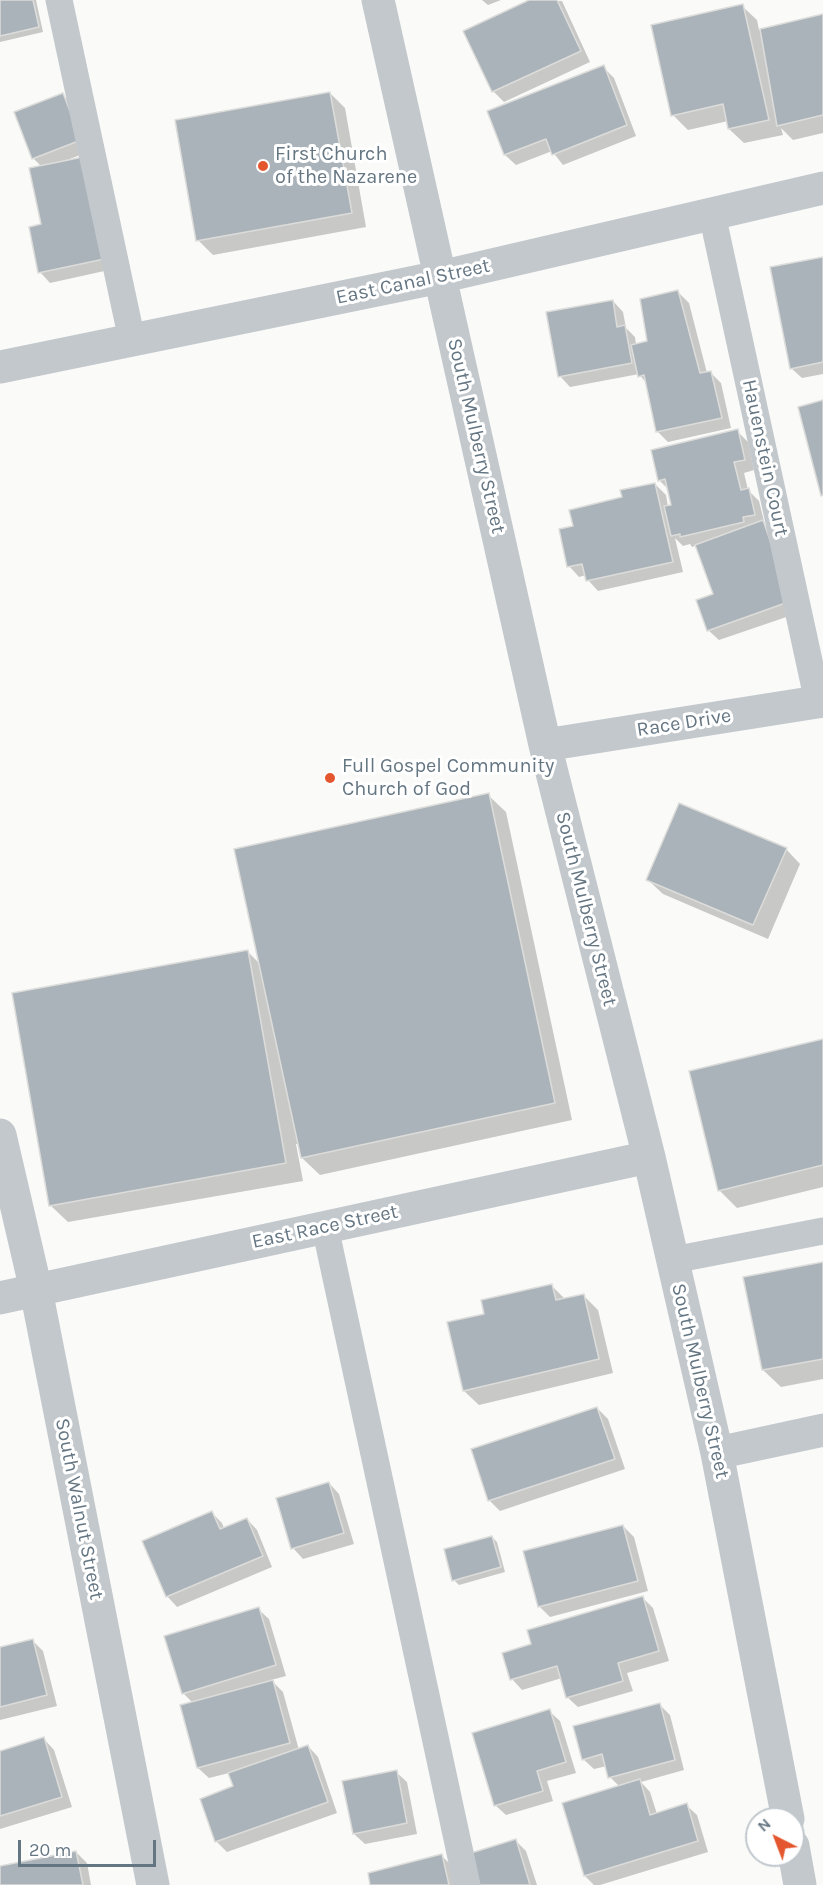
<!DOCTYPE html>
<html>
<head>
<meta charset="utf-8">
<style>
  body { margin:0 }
  #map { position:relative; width:823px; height:1885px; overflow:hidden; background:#fafaf8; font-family:Karla,sans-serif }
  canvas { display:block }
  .north { position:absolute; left:745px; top:1807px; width:60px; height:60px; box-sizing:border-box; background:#fff; border:2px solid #c1c8cd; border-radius:50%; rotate:318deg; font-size:16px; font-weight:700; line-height:24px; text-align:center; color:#657683 }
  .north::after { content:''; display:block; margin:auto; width:21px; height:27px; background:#e4572e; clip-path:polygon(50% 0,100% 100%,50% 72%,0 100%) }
  .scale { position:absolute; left:18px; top:1840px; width:138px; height:27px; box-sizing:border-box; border:3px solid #657683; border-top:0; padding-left:8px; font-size:18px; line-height:21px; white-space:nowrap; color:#657683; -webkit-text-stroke:4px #fff; paint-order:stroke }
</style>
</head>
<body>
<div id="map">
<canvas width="823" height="1885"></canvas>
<div class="north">N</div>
<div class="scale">20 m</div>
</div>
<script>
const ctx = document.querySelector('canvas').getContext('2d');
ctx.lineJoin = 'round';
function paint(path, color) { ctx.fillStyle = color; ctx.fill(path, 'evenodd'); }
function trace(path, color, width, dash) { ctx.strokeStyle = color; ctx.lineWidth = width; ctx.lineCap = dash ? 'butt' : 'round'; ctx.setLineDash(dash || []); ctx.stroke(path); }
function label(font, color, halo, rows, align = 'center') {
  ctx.font = font + ' Karla,sans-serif'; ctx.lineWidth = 6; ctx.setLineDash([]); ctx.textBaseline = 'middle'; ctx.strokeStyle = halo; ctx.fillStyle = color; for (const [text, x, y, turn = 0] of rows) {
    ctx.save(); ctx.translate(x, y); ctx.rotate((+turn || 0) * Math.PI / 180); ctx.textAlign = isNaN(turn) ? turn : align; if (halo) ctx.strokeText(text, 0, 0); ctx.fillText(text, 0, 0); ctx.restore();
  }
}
const shadow = new Path2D(`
  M0,0H36L43,32L0,42Z
  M482,0H501L488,5Z
  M532,0L562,1L590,62L504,102L493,91Z
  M742,6L757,20L759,30L823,15V133L793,140L781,128L783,135L744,143L729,129L728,121L688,130L673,115Z
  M603,67L614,78L636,136L563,165L552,151L516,165L505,155L489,112Z
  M330,93L345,108L366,227L213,255L198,240Z
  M63,95L74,106L91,151L67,160V162L118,268L50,283L40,272L43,225L42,167L33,158Z
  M823,258V374L802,378L791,368Z
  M678,292L689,303L707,373L710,372L721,383L731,428L668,442L658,432L647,384L639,374L570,387L560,376L613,301L623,312L626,328L635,337L636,345L649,342Z
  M737,431L748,442L754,470L744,473L748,490L759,501L765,525L773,533L801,612L719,640L708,630L715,595L697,545L692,547L690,544L683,546L675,538L683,572L598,591L588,580L586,575L579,577L569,566L575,528L624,498L655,484L666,495L668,507L673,506L670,491L659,480Z
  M488,795L506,812L572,1120L320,1175L302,1158L299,1144H296L303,1181L68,1222L50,1205L248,952L260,964Z
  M786,849L800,864L768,939L663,894L648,880Z
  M823,1040V1187L737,1208L719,1190Z
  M823,1263V1379L781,1387L763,1370Z
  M551,1285L566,1300L583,1295L598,1310L613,1373L479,1405L464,1391L485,1315Z
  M597,1408L608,1419L625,1469L500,1511L489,1500Z
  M329,1483L339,1494L354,1544L303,1559L293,1548Z
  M212,1513L222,1523L224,1528L247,1519L257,1530L272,1567L177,1607L167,1596Z
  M623,1526L634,1537L648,1591L550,1617L539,1606Z
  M492,1537L497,1542L505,1572L459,1585L454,1580Z
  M643,1598L653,1608L669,1661L627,1673L633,1691L578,1707L567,1697L562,1678L522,1690L512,1679Z
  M258,1609L269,1619L286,1676L271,1680L283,1692L299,1750L308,1746L318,1757L337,1813L227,1852L216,1841L235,1787L229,1773L209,1778L198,1768L193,1703L183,1693Z
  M33,1641L43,1651L57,1706L0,1720V1649Z
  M659,1704L670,1715L684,1770L641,1782L650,1792L657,1814L686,1805L697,1815L708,1852L600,1885H594L585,1876L620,1787L610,1777L607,1766L594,1769L583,1759Z
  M549,1711L560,1721L576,1773L547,1781L553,1801L506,1815L495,1805Z
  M44,1739L54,1750L72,1807L0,1829V1753Z
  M396,1772L407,1782L417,1834L365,1844L354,1834Z
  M515,1840L526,1851L537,1885H480Z
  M76,1852L87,1863L91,1885H0V1867Z
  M442,1856L452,1866L457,1885H372Z`);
const building = new Path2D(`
  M0,0H33L39,27L0,36Z
  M529,0H557L581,51L492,92L463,31Z
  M743,4L769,120L728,129L723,104L671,116L651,25Z
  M823,14V115L777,126L760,29Z
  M604,65L627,125L552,155L546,139L504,155L487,111Z
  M330,92L352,213L196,241L175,120Z
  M63,93L81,140L32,159L14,112Z
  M88,156L109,258L38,273L29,227L41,224L29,168Z
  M823,257V362L790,369L770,267Z
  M678,290L700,373L711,371L722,418L656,432L644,375L638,377L631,345L647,341L640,299Z
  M613,300L617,327L625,325L632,363L558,377L546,312Z
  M823,400V495L821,496L798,407Z
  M738,429L745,460L734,462L741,490L749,488L755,515L743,517L744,522L680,537V534L671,536L664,506L671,505L665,479L658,481L651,450Z
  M655,483L673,562L586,581L582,564L567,567L559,529L573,526L569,510L622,497L620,490Z
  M763,520L791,601L707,631L696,600L713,594L695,545Z
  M489,793L555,1103L301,1158L234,849Z
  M679,803L787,848L753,925L646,880Z
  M248,950L286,1163L49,1206L12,993Z
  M823,1039V1165L718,1191L689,1071Z
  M823,1262V1359L762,1370L743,1277Z
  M552,1284L556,1300L584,1294L599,1359L463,1391L447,1322L484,1314L481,1300Z
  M597,1407L615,1459L488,1501L471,1449Z
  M329,1482L344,1533L291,1549L276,1498Z
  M212,1511L220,1529L247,1518L263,1556L166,1597L142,1541Z
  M623,1525L638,1581L538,1607L523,1551Z
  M492,1536L501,1567L452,1581L444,1549Z
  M643,1596L659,1651L618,1663L623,1681L566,1698L557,1666L510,1680L502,1653L531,1644L527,1630Z
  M259,1607L276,1665L182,1694L164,1636Z
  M33,1639L47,1695L0,1707V1647Z
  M273,1680L290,1743L197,1768L180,1705Z
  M660,1703L675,1760L608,1778L602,1754L582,1760L573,1726Z
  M550,1709L566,1762L537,1771L543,1791L494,1806L472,1733Z
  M44,1737L62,1797L0,1816V1751Z
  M308,1745L328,1802L215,1842L200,1799L233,1786L228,1773Z
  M397,1770L407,1823L353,1834L342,1781Z
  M640,1779L650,1815L687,1803L698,1841L584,1876L562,1803Z
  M516,1839L530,1885H478L468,1854Z
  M76,1851L83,1885H0V1866Z
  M442,1854L449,1885H370L368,1873Z`);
const service = new Path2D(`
  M59,0L132,340
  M712,214L818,702
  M325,1227L467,1885
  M673,1260L823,1231`);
const minor = new Path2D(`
  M378,0L545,745L649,1157L717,1453L788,1819
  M0,367L440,277L823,188
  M545,745L823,701
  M0,1135L36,1290L153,1885
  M0,1298L649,1157
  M717,1453L823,1430
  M793,1846L800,1885`);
const markers = [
  [263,166,6,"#e4572e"],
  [330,778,6,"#e4572e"]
];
const poiNames = [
  ["First Church",275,154],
  ["of the Nazarene",275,177],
  ["Full Gospel Community",342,766],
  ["Church of God",342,789]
];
const streetNames = [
  ["East Canal Street",413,282,-12],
  ["South Mulberry Street",476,436,77],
  ["Hauenstein Court",765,458,78],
  ["Race Drive",684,723,-9],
  ["South Mulberry Street",586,909,76],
  ["East Race Street",325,1227,-12],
  ["South Mulberry Street",700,1381,77],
  ["South Walnut Street",79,1509,79]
];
paint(shadow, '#0003');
paint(building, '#aab3b9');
trace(building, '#dcdcda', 1.5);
trace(service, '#c3c8cc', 27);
trace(minor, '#c3c8cc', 33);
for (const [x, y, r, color] of markers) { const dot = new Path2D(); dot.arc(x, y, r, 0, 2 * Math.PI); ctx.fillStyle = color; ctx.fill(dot); trace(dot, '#fff', 2); }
label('20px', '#657683', '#fff', poiNames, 'left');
label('20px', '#657683', '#fff', streetNames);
</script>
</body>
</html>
